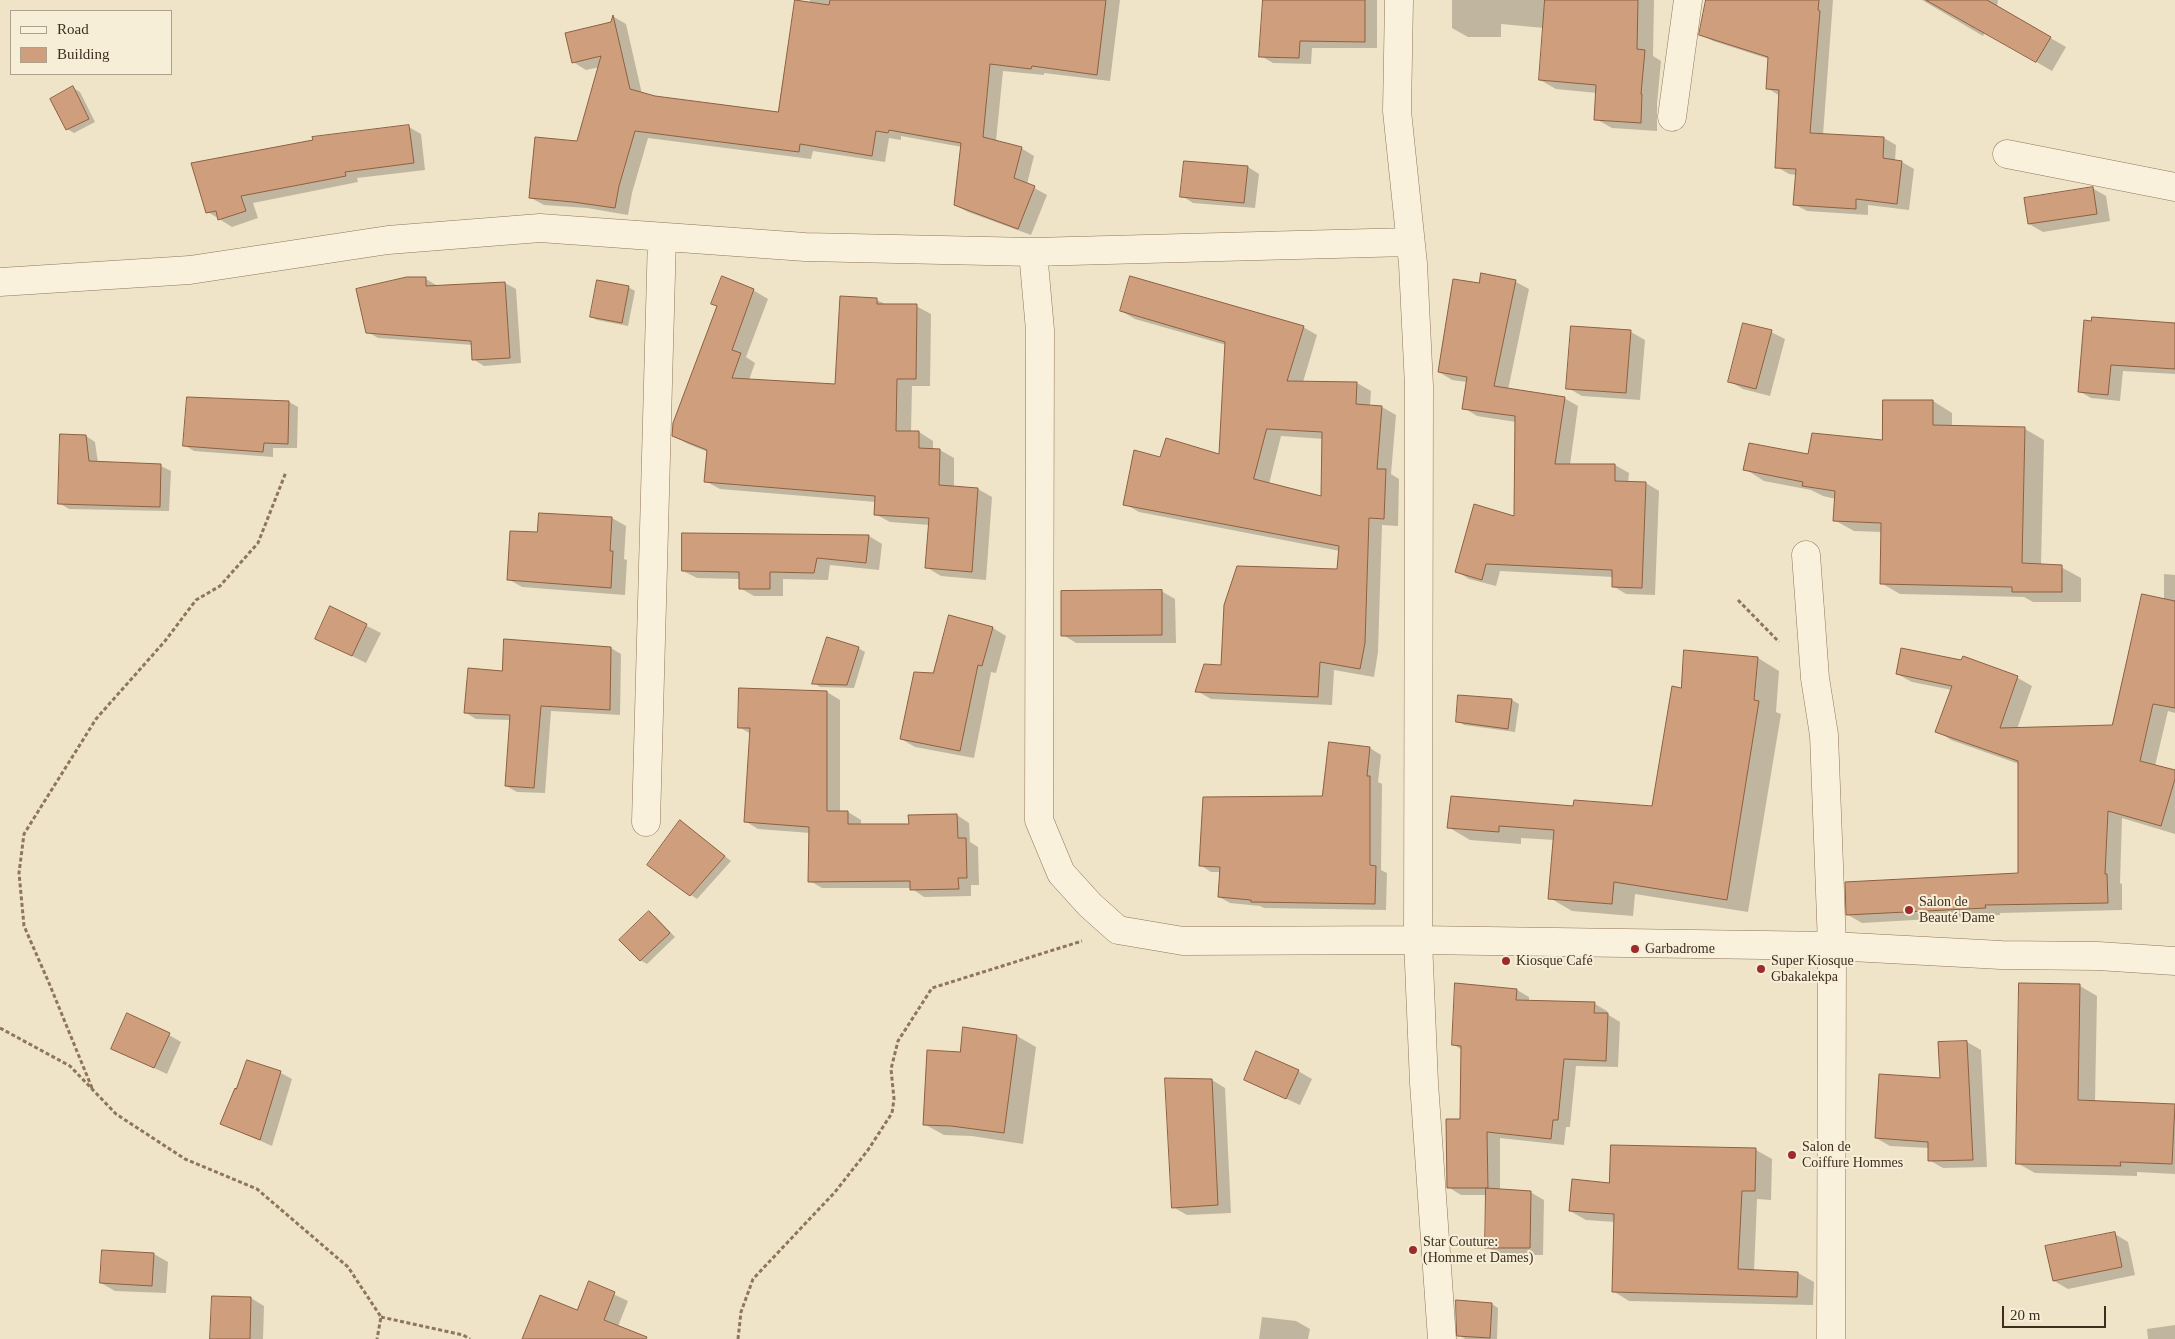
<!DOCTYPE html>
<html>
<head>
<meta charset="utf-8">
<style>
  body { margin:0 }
  #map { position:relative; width:2175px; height:1339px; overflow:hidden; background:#f0e4c8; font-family:Georgia,serif }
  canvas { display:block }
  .legend { position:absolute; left:10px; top:10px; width:162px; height:65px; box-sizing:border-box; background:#f7eed8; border:1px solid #ada18e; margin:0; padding:6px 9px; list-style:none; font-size:15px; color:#3d2e20 }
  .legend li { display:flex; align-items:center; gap:10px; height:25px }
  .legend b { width:25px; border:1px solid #ada18e }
  .scale { position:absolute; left:2002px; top:1306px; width:104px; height:22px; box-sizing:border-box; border:2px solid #3d2e20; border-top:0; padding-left:6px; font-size:15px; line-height:18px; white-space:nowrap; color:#3d2e20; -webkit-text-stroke:4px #f7eed8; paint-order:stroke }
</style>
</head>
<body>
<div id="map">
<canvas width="2175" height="1339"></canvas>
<ul class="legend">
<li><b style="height:6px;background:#faf1dc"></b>Road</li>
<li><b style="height:14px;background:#cf9f7d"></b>Building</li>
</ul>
<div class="scale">20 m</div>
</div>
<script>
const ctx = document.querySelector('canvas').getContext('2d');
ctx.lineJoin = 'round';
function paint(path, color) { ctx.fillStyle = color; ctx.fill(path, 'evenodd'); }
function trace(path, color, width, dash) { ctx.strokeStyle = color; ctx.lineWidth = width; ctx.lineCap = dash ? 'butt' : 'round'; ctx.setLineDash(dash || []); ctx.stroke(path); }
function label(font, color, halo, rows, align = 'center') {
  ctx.font = font + ' Georgia,serif'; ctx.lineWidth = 4; ctx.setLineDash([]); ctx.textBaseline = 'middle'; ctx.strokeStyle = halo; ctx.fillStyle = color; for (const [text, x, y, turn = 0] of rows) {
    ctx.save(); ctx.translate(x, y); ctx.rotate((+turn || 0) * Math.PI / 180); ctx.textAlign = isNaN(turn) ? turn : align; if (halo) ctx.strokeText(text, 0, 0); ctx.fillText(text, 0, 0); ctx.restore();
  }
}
const shadow = new Path2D(`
  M810,0H1120L1110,81L1044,73V75L1003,71L996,141L1021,148L1034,156L1027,184L1047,195L1031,235L968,212L955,205L962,147L901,136V140L889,138L885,162L813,151L811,159L648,138L632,193L628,215L587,208L544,205L531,198L578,142L600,67L586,70L573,62L612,24L614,17L626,24L642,94L655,98L779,113Z
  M1263,0H1377V48H1312L1311,64L1273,63L1261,56Z
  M1452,0H1654L1653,56L1661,61L1657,104V131L1612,128L1596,119L1597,93L1556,89L1540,80L1544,28L1501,24V37H1468L1452,28Z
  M1707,0H1833L1823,135L1884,138L1896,145L1895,161L1902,162L1914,169L1909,210L1868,205V215L1807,211L1794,204L1796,175L1789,174L1777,167L1780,96L1767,88L1769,59L1713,41L1700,34Z
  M1922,0H1998L1997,7L2066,47L2052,71L1985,32L1983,36Z
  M73,88L80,92L95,122L74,133L67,129Z
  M409,127L421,134L425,170L357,178L358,182L253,203L258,218L232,227L208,212L193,164Z
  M1185,162L1248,167L1259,174L1255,208L1193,203L1182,196Z
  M2092,188L2106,196L2110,221L2043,232L2029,224Z
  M1482,275L1516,282L1529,289L1508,390L1564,398L1578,406L1570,465H1615L1629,473L1628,483H1646L1659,491L1655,595L1626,594L1613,586V577L1500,571L1496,586L1469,579L1456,571L1515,518L1516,422L1477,416L1464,408L1467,382L1452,380L1439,372L1480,285Z
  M426,279L436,285V287L505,283L516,289L521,363L484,366L473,359V345L378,338L368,332Z
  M628,287L635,291L628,326L597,320L591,317Z
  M753,290L768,299L746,357L755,363L749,380L836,385L877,300L887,305L916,306L931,314L930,386H912L911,432H919L933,441V450H940L954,458V487L978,489L992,497L986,580L941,576L926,567L930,525L890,522L875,514L876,502L720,489L705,481L708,452L688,444L673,436Z
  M1121,311L1303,327L1317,335L1303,382L1357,383L1371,391L1370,406L1382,407L1396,415L1391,474L1399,479L1398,526L1382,525L1378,652L1374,677L1334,670L1332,705L1211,699L1197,691L1222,667L1338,570L1340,551L1139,512L1125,504L1161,459L1220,456L1226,345L1135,319ZM1281,436L1324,439L1322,498L1269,484Z
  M2085,321L2175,324V378V374L2123,371L2120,401L2091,398L2079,391Z
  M1631,332L1645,340L1640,400L1582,396L1568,388Z
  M1771,332L1785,339L1770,396L1743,389L1729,381Z
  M1933,401L1952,413V427L2025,429L2044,440L2041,566L2061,567L2081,578V602H2033L2024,597L1900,594L1881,583L1882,532L1854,531L1834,520L1836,499L1823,496L1811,490L1764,481L1745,469L1884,442Z
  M289,402L298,407L297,448H273V457L194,451L184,445Z
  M86,436L95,442L98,463L161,466L171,471L169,511L69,509L59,503Z
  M612,518L626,526L624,559L627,560L625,595L522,587L508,579L538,534Z
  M684,534L869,536L882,544L879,570L830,565L828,580L783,579V596H754L740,588V579L697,578L683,571Z
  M2164,574L2175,575V713L2168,711L2155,766L2175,772V834L2122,818L2120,883L2122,884V910L2000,913V915L1862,923L1848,915L2020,874L2019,764L1951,740L1937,731L1952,690L1912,682L1897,674L1962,662L1963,658L2018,678L2032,686L2017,729L2113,726L2164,600Z
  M1161,591L1175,599L1176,643H1076L1063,635Z
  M331,608L381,633L366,663L316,638Z
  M950,617L993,628L1006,636L996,673L991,672L974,758L915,747L901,739L934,674Z
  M611,648L621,654L620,715L551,711L545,793L517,792L506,786L511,720L476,719L466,713Z
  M858,648L865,652L854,688L820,687L814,683Z
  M1758,658L1779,671L1776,712L1781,714L1748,912L1635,894L1633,916L1572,911L1550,898L1555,840L1521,838V844L1470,840L1448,827L1575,807L1653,808L1682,689Z
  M827,692L840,700V812H848L861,820V825H910L957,815L969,823L970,842L978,847L979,885H971V896L924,897L911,888H822L810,881V833L758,829L745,821L751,734L739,727Z
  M1459,696L1512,700L1519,704L1515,732L1464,725L1458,721Z
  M1330,743L1370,748L1381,755L1378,782L1382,784L1381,870L1387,873L1386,910L1264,908L1260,906L1230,903L1219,897L1221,872H1211L1200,865L1323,797Z
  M681,821L731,861L697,899L691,895Z
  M650,913L656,917L675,937L647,964L640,960Z
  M2021,984L2080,986L2097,996L2095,1102L2175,1105V1174L2137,1172V1176L2035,1173L2017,1163Z
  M1517,990L1529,997V1001L1595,1004L1607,1011V1014L1620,1022L1618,1067L1576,1066L1570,1127H1566L1564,1145L1500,1138V1190L1530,1192L1544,1200L1543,1255H1500L1487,1247V1195H1461L1448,1187L1461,1120L1462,1050L1453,1044Z
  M964,1028L1017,1036L1036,1047L1023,1144L972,1136L944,1135L924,1124L961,1053Z
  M169,1035L181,1042L167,1074L113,1049Z
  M1967,1042L1981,1050L1987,1167L1943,1168L1929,1160V1148L1890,1146L1876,1138L1941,1079L1939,1044Z
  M247,1062L281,1073L292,1079L272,1146L221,1123L237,1090Z
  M1298,1071L1312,1079L1300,1105L1245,1080Z
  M1212,1080L1225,1088L1231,1213L1187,1215L1173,1207Z
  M1756,1150L1772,1159L1771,1200L1757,1199L1754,1271L1798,1273L1814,1282L1813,1305L1629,1301L1613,1291L1615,1222L1586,1220L1570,1211L1611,1185Z
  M2115,1234L2128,1242L2135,1275L2068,1289L2054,1281Z
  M154,1254L168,1262L166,1293L115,1291L101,1283Z
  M590,1283L628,1301L613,1339H523L578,1312Z
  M251,1298L264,1306L263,1339H212Z
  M1492,1304L1498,1308L1497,1339H1465L1459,1335Z
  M1262,1317L1296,1321L1310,1329L1308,1339H1259Z
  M2175,1325V1339H2148L2147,1329Z`);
const building = new Path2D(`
  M795,0L829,5L830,0H1106L1097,75L1032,66L1031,69L990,64L983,137L1022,147L1014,178L1035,186L1018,229L954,205L961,143L889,130L888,133L876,131L872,156L800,144L799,152L635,131L619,186L615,208L573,202L529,198L535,137L577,141L601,56L572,63L565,33L611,22L613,15L630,89L655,96L778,112Z
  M1263,0H1365V42L1300,41L1299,58L1259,57Z
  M1545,0H1638L1637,49L1645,50L1641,94H1642L1641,123L1594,120L1596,85L1539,80Z
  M1706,0H1819L1818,10L1820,11L1810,133L1884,137L1883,158L1902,161L1897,204L1856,199V209L1793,205L1796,169L1775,168L1779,90L1766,89L1768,57L1699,35Z
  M1926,0H1987L2051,37L2036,62Z
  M73,86L89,119L66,130L50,99Z
  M409,125L414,163L345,172L346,176L241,196L246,211L218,220L216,211L206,213L191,163L313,140L312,137Z
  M1184,161L1248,166L1244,203L1180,197Z
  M2093,187L2097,214L2028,224L2024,198Z
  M1481,273L1516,280L1494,386L1565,397L1555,464H1615V481L1646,482L1642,588L1612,587V570L1486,564L1482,580L1455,572L1474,504L1514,516L1515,416L1462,409L1467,377L1438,372L1453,279L1479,283Z
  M722,276L754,289L732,350L741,353L732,378L835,384L840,296L877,298V304H917L916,379H897L896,431H919V448L940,449L939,485L978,488L972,572L925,568L929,518L874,515L875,496L704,482L707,450L672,436L673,423L717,306L711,304Z
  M1130,276L1304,326L1287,381L1357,382L1356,404L1382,406L1377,469H1386L1384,519L1369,518L1365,643L1360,669L1320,662L1318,697L1195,692L1204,664L1221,665L1224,605L1237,566L1337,569L1339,546L1123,505L1134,450L1160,457L1166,438L1219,454L1225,342L1120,311ZM1267,429L1322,432L1321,496L1254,479Z
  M407,277H426V286L505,282L510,358L472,360L471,341L366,333L356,289Z
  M597,280L629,286L622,323L590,317Z
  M2092,317L2175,323V369L2111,365L2108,395L2078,392L2084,320L2091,321Z
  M1743,323L1772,330L1756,389L1728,382Z
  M1571,326L1631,330L1626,393L1566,389Z
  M187,397L289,401L288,444L264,443L263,452L183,446Z
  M1883,400H1933V425L2025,427L2022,563L2062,565V592H2012V587L1880,584L1881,523L1833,521L1835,491L1802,486L1803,482L1743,470L1749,443L1808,454L1812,433L1882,440Z
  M60,434L86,435L89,461L161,464L160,507L58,504Z
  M539,513L612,517L610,551H613L611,588L507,580L510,531L537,532Z
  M682,533L782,534L869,535L866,563L817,558L814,573L770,572V589H739V572L682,571Z
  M1162,590V635L1061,636V591Z
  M2142,594L2175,601V708L2153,704L2140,761L2175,770V779L2161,826L2108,811L2105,874H2107L2108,903L1985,905L1986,908L1846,915L1845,882L2018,873V761L1935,732L1952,686L1896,674L1901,648L1961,660L1963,656L2018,676L2000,728L2112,725Z
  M330,606L367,624L352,656L315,639Z
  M949,615L993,627L982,666L978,665L960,751L900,739L914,672L933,673Z
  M827,637L859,647L847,685L812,684Z
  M504,639L611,647L610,710L541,706L534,788L505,786L510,715L464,713L468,668L502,671Z
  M1684,650L1758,657L1754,700L1759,701L1727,900L1614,882L1612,904L1548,899L1554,830L1499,826V832L1447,828L1451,796L1573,806L1574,800L1652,806L1672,686L1681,688Z
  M739,688L827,691V811H848V824H909L908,815L957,814L958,838H966L967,878H958L959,889L910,890V881L808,882L809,827L744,822L750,728H738Z
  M1458,695L1512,699L1508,729L1456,722Z
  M1329,742L1370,747L1367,776H1370V865L1376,866L1375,904L1251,902V900L1218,897L1220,867L1199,866L1203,797L1322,796Z
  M680,820L725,856L690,896L647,865Z
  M649,911L670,933L640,961L619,940Z
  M1455,983L1517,989L1516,1000L1595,1002L1594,1013H1608L1606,1061L1564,1059L1558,1120H1553L1551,1139L1487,1132L1488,1188H1447L1446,1119H1460L1461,1046L1452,1045Z
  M2019,983L2080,984L2078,1100L2175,1104L2172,1164L2120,1162L2121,1166L2016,1164Z
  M127,1013L170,1033L154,1068L111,1049Z
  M963,1027L1017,1035L1004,1133L951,1126L923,1125L927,1050L960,1052Z
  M1967,1041L1973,1160L1928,1161V1142L1875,1138L1879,1074L1940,1078L1938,1042Z
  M1256,1051L1299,1070L1286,1099L1244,1080Z
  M247,1060L281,1071L260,1140L220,1124L235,1088L236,1089Z
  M1165,1078L1212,1079L1218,1205L1172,1208Z
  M1611,1145L1756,1148L1755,1191H1742L1738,1269L1798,1272L1797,1297L1612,1292L1614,1214L1569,1211L1572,1179L1609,1183Z
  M1486,1188L1531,1191L1530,1248H1485Z
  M2115,1232L2122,1267L2053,1281L2045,1246Z
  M102,1250L154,1253L152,1286L100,1283Z
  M589,1281L615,1292L604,1320L647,1337L646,1339H522L540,1295L577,1310Z
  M212,1296L251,1297L250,1339H210Z
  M1456,1300L1492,1303L1490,1338L1457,1336Z`);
const path = new Path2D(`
  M1738,600L1779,642
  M0,1028L70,1066L116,1114L185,1159L257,1189L348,1267L381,1317L377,1339
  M92,1088L49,983L24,926L19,873L24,834L96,719L165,641L196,600L220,586L258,543L286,472
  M381,1317L463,1335L470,1339
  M738,1339L741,1312L753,1279L835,1192L868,1150L892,1113L894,1099L891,1069L898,1041L932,988L1082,941`);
const street = new Path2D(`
  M1399,0L1397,111L1413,264L1419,386L1418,940L1424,1083L1442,1339
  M1672,117L1688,0
  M2007,154L2175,187
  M1033,252L1409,242
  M0,282L190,270L388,240L540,228L805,247L1033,252L1040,330L1039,820L1061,873L1090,905L1118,930L1183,941L1418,940L1832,946L2001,955L2098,956L2175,961
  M1806,555L1815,678L1824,735L1829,865L1832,946L1831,1339
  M646,822L662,237`);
const markers = [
  [1909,910,5,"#9e2a2b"],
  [1635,949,5,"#9e2a2b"],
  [1506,961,5,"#9e2a2b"],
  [1761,969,5,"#9e2a2b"],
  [1792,1155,5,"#9e2a2b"],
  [1413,1250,5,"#9e2a2b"]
];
const poiNames = [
  ["Salon de",1919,902],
  ["Beauté Dame",1919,918],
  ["Garbadrome",1645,949],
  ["Kiosque Café",1516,961],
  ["Super Kiosque",1771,961],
  ["Gbakalekpa",1771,977],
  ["Salon de",1802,1147],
  ["Coiffure Hommes",1802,1163],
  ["Star Couture:",1423,1242],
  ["(Homme et Dames)",1423,1258]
];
paint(shadow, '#0003');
paint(building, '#cf9f7d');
trace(building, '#8d5f41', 1);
trace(street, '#8d765c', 29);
trace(path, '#8d765c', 3, [4, 2.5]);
trace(street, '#faf1dc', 28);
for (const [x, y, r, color] of markers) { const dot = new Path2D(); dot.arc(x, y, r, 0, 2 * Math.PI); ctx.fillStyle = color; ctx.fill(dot); trace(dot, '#f7eed8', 2); }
label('14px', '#3d2e20', '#f7eed8', poiNames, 'left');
</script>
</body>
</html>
